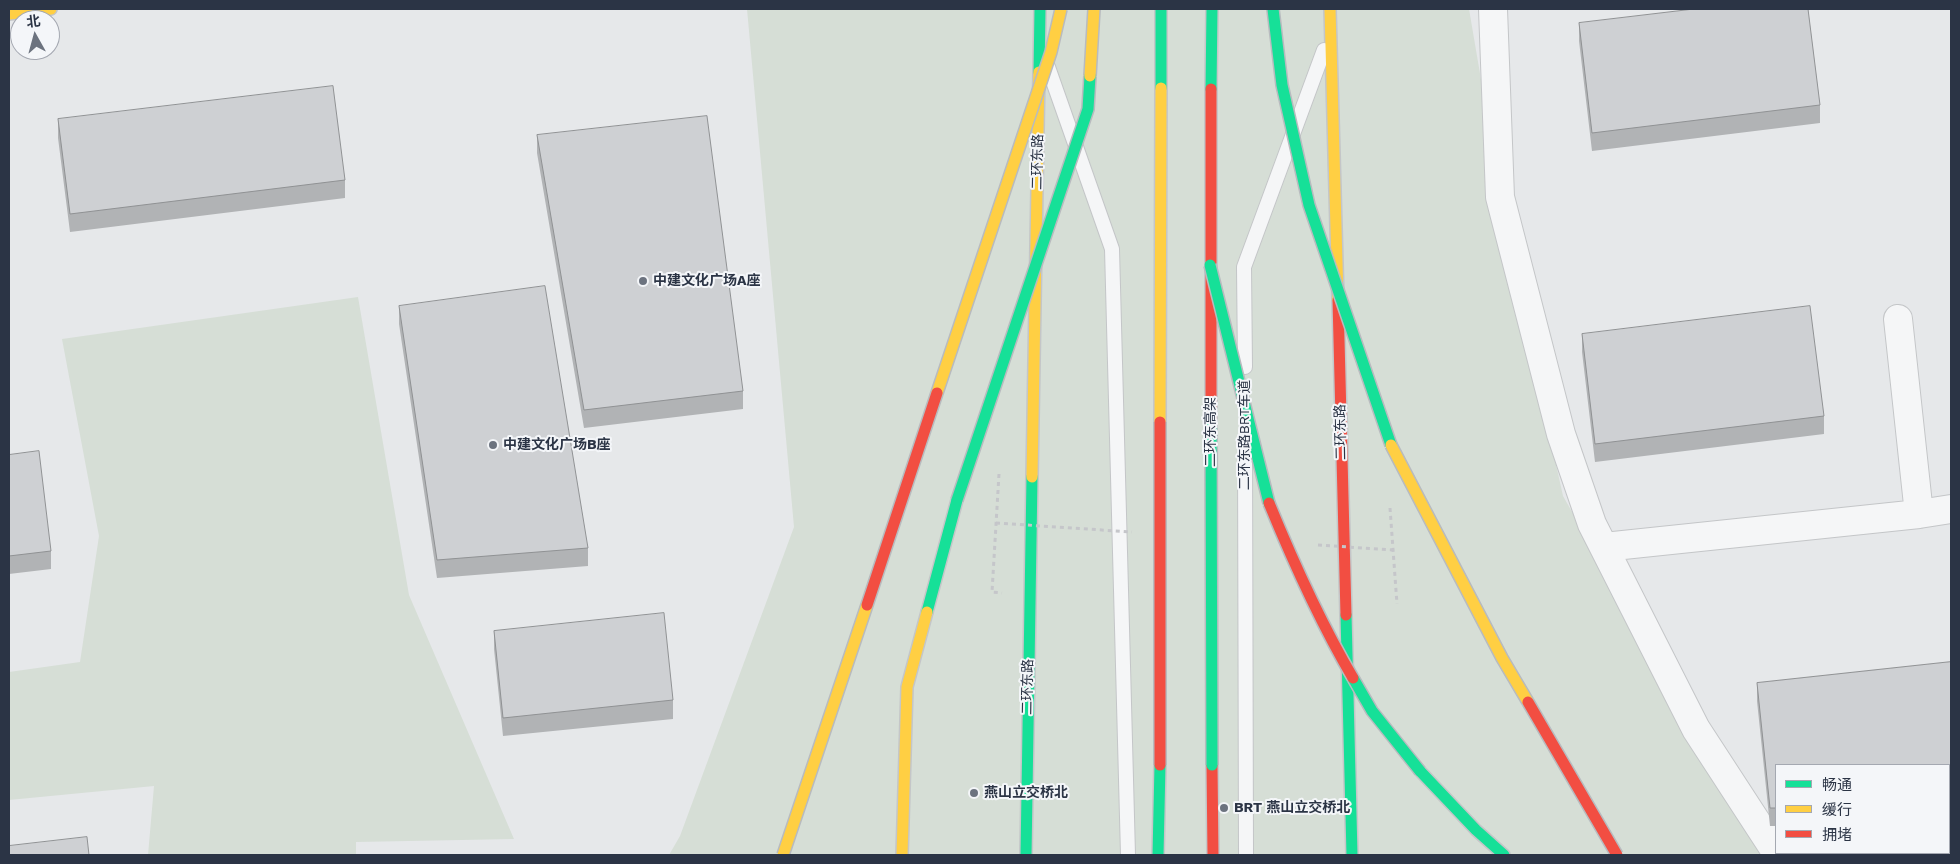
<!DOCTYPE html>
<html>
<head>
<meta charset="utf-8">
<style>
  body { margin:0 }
  #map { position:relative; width:1960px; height:864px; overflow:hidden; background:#e6e8ea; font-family:"Work Sans","Noto Sans SC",sans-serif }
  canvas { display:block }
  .frame { position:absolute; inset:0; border:10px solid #2b3445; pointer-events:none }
  .legend { position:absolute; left:1775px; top:764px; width:175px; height:90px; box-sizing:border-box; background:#f4f6f9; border:1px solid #a4a8b1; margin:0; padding:6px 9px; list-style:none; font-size:15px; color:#2b3445 }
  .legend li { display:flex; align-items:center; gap:10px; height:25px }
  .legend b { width:25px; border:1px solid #a4a8b1 }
  .north { position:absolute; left:10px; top:10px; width:50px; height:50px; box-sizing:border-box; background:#f4f6f9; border:1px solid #a4a8b1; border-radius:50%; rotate:353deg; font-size:14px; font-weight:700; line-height:20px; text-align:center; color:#2b3445 }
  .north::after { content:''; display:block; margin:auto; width:18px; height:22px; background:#6c737f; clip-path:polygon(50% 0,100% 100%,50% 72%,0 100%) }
</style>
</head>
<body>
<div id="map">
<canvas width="1960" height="864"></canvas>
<div class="frame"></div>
<ul class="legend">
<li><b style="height:6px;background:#16e098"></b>畅通</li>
<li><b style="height:6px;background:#ffcf43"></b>缓行</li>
<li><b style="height:6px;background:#f24e42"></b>拥堵</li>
</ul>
<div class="north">北</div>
</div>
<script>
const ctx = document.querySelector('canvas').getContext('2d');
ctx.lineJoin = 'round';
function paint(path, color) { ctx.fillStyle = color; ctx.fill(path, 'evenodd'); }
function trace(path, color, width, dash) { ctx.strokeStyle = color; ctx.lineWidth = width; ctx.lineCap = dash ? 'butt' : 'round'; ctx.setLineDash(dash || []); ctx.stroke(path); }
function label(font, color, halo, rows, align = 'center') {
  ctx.font = font + ' "Work Sans","Noto Sans SC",sans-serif'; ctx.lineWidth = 4; ctx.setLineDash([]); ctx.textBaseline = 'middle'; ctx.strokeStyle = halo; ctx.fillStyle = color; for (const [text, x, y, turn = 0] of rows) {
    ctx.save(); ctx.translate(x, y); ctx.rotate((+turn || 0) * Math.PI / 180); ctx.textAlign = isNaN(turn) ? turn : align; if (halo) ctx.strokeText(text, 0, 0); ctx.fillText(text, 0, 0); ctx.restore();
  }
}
const green = new Path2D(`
  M747,9H1469L1515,279L1563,496L1641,633L1785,855H669L680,836L794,527Z
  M358,297L409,595L514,839L356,842V855H148L154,786L9,800V672L80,662L99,536L62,339Z`);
const path = new Path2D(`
  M999,474L992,592L1002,593
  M1390,508L1397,604`);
const lane = new Path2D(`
  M1048,67L1112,249L1128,855
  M1245,367L1244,267L1324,50
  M1245,449L1246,855`);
const street = new Path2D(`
  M1493,9L1500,197L1561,434L1592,524L1696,729L1778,855
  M1919,514L1951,509
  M1604,547L1919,514L1898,319`);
const fast = new Path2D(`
  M1039,72L1040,9
  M1161,88V9
  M1211,89L1212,9
  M927,612L957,500
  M1346,615L1352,855
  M1420,771L1476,830L1504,855
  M1026,855L1032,477
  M1158,855L1160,765`);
const slow = new Path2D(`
  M1330,9L1338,300
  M9,14L51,9
  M1160,422L1161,88
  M1032,477L1039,72
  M902,855L907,687L927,612`);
const jam = new Path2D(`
  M1338,300L1346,615
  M1211,428V89
  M1212,765L1213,855`);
const pathBridge = new Path2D(`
  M996,523L1132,532
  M1318,545L1393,550`);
const fastBridge = new Path2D(`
  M1273,9L1282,85L1309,205L1391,445
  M1210,265L1269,503
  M1211,428L1212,765
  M957,500L1088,109L1090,76
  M1353,678L1372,711L1420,771`);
const slowBridge = new Path2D(`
  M1090,76L1094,9
  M937,393L1051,52L1061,9
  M1391,445L1502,658L1528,702
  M783,855L867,605`);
const jamBridge = new Path2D(`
  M1160,422V765
  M1269,503C1294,564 1320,622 1353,678
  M867,605L937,393
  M1528,702L1617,855`);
const wall = new Path2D(`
  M1579,23L1820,105V123L1592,151L1579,41Z
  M58,119L345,180V198L70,232L58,138Z
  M537,135L743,391V409L584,428L537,153Z
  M399,306L588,548V566L437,578L399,324Z
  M1582,334L1824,416V434L1595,462L1582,352Z
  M9,455L51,551V569L9,574Z
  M494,631L673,700V719L503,736L494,649Z
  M1951,662V807H1949V765H1776V826H1770L1757,701V683Z`);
const building = new Path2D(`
  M1694,9H1808L1820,105L1592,133L1579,23Z
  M333,86L345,180L70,214L58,119Z
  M707,116L743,391L584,410L537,135Z
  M545,286L588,548L437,560L399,306Z
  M1810,306L1824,416L1595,444L1582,334Z
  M39,451L51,551L9,556V455Z
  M664,613L673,700L503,718L494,631Z
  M1951,662V788L1949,789V765H1776V808H1770L1757,683Z
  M87,837L89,855H9V846Z`);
const markers = [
  [643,281,5,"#6c737f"],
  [493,445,5,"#6c737f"],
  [974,793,5,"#6c737f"],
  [1224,808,5,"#6c737f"]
];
const streetNames = [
  ["二环东路",1038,162,-89],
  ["二环东高架",1211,432,-90],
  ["二环东路",1341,432,-91],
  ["二环东路BRT车道",1245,435,-90],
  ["二环东路",1028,687,-89]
];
const poiNames = [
  ["中建文化广场A座",653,281],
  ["中建文化广场B座",503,445],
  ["燕山立交桥北",984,793],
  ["BRT 燕山立交桥北",1234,808]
];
paint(green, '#d6ded6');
trace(lane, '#c4c6c8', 16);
trace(street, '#c4c6c8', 30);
trace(fast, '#c4c6c8', 14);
trace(slow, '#c4c6c8', 14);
trace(jam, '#c4c6c8', 14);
trace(path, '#c5c6ca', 3, [4, 4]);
trace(lane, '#f5f6f7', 14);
trace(street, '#f5f6f7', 28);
trace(fast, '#16e098', 11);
trace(slow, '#ffcf43', 11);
trace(jam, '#f24e42', 11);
trace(fastBridge, '#b8bbbf', 14, []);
trace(slowBridge, '#b8bbbf', 14, []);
trace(jamBridge, '#b8bbbf', 14, []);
trace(pathBridge, '#c5c6ca', 3, [4, 4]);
trace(fastBridge, '#16e098', 11);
trace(slowBridge, '#ffcf43', 11);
trace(jamBridge, '#f24e42', 11);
paint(wall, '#b1b3b5');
paint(building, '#ced0d3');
trace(building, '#909294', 1);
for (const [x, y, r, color] of markers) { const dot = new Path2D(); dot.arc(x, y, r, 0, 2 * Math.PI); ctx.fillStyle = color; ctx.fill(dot); trace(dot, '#f4f6f9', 2); }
label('14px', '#2b3445', '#f4f6f9', streetNames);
label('bold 14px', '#2b3445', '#f4f6f9', poiNames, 'left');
</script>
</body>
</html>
